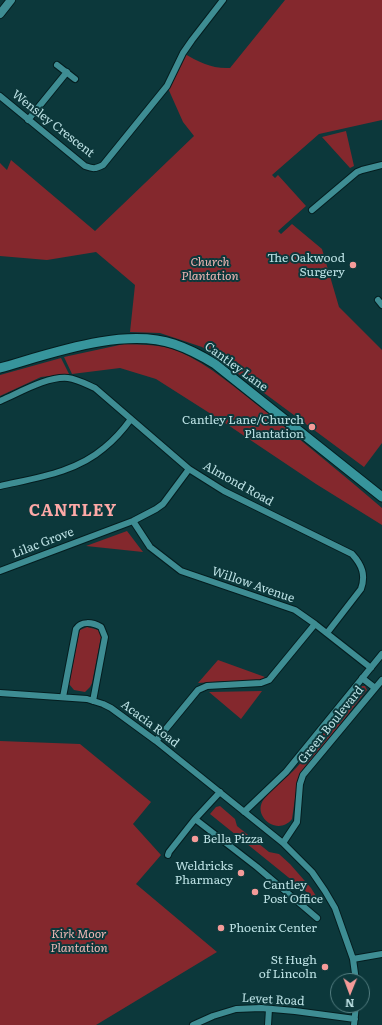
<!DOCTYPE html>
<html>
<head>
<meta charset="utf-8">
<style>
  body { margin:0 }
  #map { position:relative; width:382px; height:1025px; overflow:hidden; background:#0c383b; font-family:Literata,serif }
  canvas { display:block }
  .north { position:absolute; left:330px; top:973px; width:40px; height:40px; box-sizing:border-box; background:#0c383b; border:1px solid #527c7f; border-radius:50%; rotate:181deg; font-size:11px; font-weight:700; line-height:16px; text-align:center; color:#bce1e4 }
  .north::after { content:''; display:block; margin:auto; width:14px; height:18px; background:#f59b99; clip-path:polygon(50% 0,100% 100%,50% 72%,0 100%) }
</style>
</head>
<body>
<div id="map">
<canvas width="382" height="1025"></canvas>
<div class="north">N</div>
</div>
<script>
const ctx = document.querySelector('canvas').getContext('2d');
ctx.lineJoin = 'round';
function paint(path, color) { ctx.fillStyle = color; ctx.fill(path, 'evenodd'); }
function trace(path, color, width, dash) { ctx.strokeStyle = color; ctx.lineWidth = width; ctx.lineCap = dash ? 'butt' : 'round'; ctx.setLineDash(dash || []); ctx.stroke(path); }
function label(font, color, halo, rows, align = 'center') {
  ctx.font = font + ' Literata,serif'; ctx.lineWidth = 4; ctx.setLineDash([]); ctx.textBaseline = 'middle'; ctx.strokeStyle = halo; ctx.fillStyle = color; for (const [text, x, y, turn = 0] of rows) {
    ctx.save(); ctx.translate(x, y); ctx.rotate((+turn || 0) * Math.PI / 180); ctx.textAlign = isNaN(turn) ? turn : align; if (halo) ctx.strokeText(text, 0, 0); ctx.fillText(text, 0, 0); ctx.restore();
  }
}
const green = new Path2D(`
  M285,0H382V120L319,134L272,175L275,178L278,175L306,206L278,231L281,234L292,224L322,249L339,307L382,350V443L364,467L202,347L160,333L130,332L135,285L96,252L47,260L0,256V163L7,170L11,160L95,231L194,136L183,122L167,86L183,53C199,62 212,69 230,68Z
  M346,131L354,166L350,168L322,137Z
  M124,344C142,345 161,344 178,351C210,365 238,390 265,411C304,443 344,475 382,508V525L316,484L222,421L156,379L120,368L72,374L64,357Z
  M61,358L69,374L41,377L0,396V375Z
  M127,531L143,552L86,546Z
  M87,627L99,630L101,637L92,683L90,687L85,692L74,690L69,684L79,633L80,630Z
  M218,660L265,677L260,681H228L198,683Z
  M362,686H365L367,690L298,778L292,819C278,837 251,816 264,799C273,787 287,778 297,767C306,757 315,745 323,734C336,718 349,702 362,686Z
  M262,691L241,719L209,692Z
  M0,741L80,744L151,802L133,824L161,855L136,884L217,952L96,1025H0Z
  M220,806L235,819L237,826L269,852L279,854L290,864L311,888L316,896L309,901V894L210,814L216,807Z`);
const minor = new Path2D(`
  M57,65L75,79
  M0,96L85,166C94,169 95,169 103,165L167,86L183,53L192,40L223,0
  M28,120L67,72
  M312,210L357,172L362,170L382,165
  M378,300L382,305
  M0,401C19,393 47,376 68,378C77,379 86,384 95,388L189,469L224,491L352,554C362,565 366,575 361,589L327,633
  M0,486C35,478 75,473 104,448C114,440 123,430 131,419
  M133,521L150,547L181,571L295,610L315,624L371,668
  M0,571L133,521L156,509L163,504L189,469
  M362,678L375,688
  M0,693L87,699L103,704L111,708L156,741L283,843L312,872L325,891L335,908L353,959L356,981
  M63,697L76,629C81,621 92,622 101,627L105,637L93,701
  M156,741L198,690L207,686L261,683L269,680L315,624
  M244,812L286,772L382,654
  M195,819L257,867L317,918
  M283,843L297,822L300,784L303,775L382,680
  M168,855L169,852L195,819L220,792
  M353,959L382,954
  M193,1025L213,1016L236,1009L261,1008L295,1011L355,1019
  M268,1025L269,1009
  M354,1025L356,1005`);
const tertiary = new Path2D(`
  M0,14L11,0`);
const secondary = new Path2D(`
  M0,368C50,354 123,327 174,344C189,349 202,356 215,364L382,497`);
const markers = [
  [353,265,4,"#f59b99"],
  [312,427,4,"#f59b99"],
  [195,839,4,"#f59b99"],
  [241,873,4,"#f59b99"],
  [255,892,4,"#f59b99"],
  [221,928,4,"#f59b99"],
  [325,967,4,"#f59b99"]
];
const streetNames = [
  ["Wensley Crescent",53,124,38],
  ["Cantley Lane",236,367,36],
  ["Almond Road",238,484,29],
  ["Lilac Grove",43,543,-21],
  ["Willow Avenue",253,585,19],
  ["Acacia Road",150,724,37],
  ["Green Boulevard",331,725,-51],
  ["Levet Road",273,1000,3]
];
const poiNames = [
  ["The Oakwood",345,258],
  ["Surgery",345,272],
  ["Cantley Lane/Church",304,420],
  ["Plantation",304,434],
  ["Bella Pizza",203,839,"left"],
  ["Weldricks",233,866],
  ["Pharmacy",233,880],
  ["Cantley",263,885,"left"],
  ["Post Office",263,899,"left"],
  ["Phoenix Center",229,928,"left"],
  ["St Hugh",317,960],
  ["of Lincoln",317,974]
];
const parkNames = [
  ["Church",210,262],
  ["Plantation",210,276],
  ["Kirk Moor",79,934],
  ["Plantation",79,948]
];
const districtNames = [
  ["CANTLEY",73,511]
];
paint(green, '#84282d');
trace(minor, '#041d1f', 8);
trace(tertiary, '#041d1f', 10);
trace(secondary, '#041d1f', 11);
trace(minor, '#3e8d93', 6);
trace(tertiary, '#3e8d93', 8);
trace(secondary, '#37959c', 9);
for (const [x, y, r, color] of markers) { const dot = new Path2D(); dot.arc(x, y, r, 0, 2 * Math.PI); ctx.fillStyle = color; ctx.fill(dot); trace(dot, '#0c383b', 1.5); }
label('12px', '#bce1e4', '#0c383b', streetNames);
label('12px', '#bce1e4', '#0c383b', poiNames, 'right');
label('italic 12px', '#eeb6b4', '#0c383b', parkNames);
ctx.letterSpacing = '1px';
label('bold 16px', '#fda9a7', '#0c383b', districtNames);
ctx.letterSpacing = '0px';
</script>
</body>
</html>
